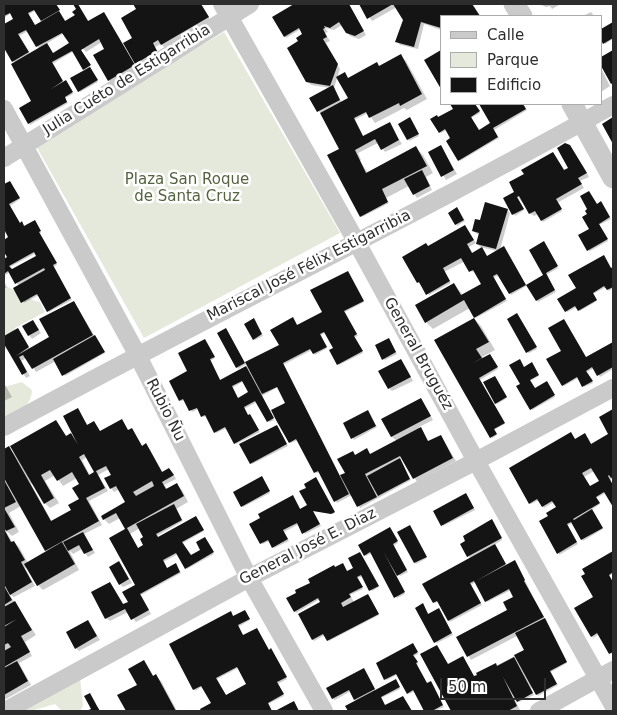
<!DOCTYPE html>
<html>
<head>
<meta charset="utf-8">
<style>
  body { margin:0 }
  #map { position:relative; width:617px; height:715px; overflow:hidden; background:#fff; font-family:"DejaVu Sans",sans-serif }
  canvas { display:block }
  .frame { position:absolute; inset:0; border:5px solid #2d2d2d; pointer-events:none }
  .legend { position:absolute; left:440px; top:15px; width:162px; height:90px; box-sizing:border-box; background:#fff; border:1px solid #ababab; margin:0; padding:6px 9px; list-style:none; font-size:15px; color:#2d2d2d }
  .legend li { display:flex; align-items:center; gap:10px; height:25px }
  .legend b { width:25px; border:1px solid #ababab }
  .scale { position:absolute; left:440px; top:678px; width:106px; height:22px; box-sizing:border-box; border:2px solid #2d2d2d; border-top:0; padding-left:6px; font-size:15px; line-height:18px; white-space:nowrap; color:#2d2d2d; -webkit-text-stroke:4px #fff; paint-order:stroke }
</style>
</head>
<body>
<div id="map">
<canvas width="617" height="715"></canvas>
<div class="frame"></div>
<ul class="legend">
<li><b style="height:6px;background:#cacaca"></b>Calle</li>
<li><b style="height:14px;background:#e4e9dc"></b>Parque</li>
<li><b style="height:14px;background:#141414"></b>Edificio</li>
</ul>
<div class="scale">50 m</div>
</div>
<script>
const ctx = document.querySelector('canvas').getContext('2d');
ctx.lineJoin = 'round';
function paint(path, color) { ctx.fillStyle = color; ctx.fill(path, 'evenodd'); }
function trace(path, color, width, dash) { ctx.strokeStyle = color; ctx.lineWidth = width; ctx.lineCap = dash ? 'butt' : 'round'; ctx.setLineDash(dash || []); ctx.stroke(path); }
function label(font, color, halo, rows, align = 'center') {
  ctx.font = font + ' "DejaVu Sans",sans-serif'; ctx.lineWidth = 5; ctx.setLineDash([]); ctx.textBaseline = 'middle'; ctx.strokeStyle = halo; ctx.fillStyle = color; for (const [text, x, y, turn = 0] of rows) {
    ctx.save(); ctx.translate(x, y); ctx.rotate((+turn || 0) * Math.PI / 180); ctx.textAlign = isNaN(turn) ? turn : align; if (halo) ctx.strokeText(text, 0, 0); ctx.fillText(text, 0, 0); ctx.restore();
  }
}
const green = new Path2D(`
  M224,32L340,233L144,338L35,144Z
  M4,286C17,289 29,301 40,302L45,312L15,328L10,345L4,351Z
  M22,382L32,390C31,408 18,411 4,418V387Z
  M80,677L83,706L80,711H62L55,704L31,711H16Z`);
const shadow = new Path2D(`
  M4,4H55L66,22L76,16L78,10L77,4L89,22L105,15L135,67L112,84L109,80V55L102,42L86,52L77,42L98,82L80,92L79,91L85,71L74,51L52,64L63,83H67L73,94L65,98L68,103L30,125L29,123L33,101L15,63L4,46V25L15,19L11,13L4,18ZM36,10L43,22L35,27L28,15ZM28,31L39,49L30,54L19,36ZM64,33L70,44L53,54L46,44Z
  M134,4H201L211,21L165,48L161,44L155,47L160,55L139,66L136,63L134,39L138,10Z
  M297,4H310L311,5L314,4H348L366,35L359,39L350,36L342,25L334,30L325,28L328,32L325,33L330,41L326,43L340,69L334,88L342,103L349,99L348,79L377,64L380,67L401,56L406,61L427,99L407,110L404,108L375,123L368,113L354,120L363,137L389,124L402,144L385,152L378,143L358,153L361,160L360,161L368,173L416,148L423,155L433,173L426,177L432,190L417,198L409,186L386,198L389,203L362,217L361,216L340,148L320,112L318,111L330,88L311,85L307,81L300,42L304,34L301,29L286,38L274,17Z
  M360,4H473L480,16H441V30L424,24L418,49L400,45L397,41L404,20L397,7L372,21Z
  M539,4H561L552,9L550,6L546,7Z
  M591,12L594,16H583Z
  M613,23V39L605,44L601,38V27L602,30Z
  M601,68L610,86L601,92Z
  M451,104H475L480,113L471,118L479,131L492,123L481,104H523L527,110L494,130L499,138L460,161L452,139L447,130L441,133L440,132L439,119L454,109Z
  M411,120L419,136L409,141L400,124Z
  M441,147L457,174L446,180L430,153Z
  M553,153L565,171L580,163L583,166L589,177L580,181L584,188L557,203L562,211L543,222L538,214L534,216L530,213L516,194L524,210L515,216L504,199L516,193L525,174Z
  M10,182L20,199L10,206L20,224H23L25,227L36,223L41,233H40L57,265L53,267L72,300L49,312L39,295L24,303L19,286L10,272L4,276V261L9,258L4,253V241L10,238L7,232L4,234V186ZM36,253L38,256L12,271L10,267Z
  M602,204L611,219L599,225L608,241L590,251L588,250L590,230L589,215L597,205Z
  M458,210L465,221L457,226L456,224Z
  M507,210L510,213L500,250L505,249L526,286L545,275V244L558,268L546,275L556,292L538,302L528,285L511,295L499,275L493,278L507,301L474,319L481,326L495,350L482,357L484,359L491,357L498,369L480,380L505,424L494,430L497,435L492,438L436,341L476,318L470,308L433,329L426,322L454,284L463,295L482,284L474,271L472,272L465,261L444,272L451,283L429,295L418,282L429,247L465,227L476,243L469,247L473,254L487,257L497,251L480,247L477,243L479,235L473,231L481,222Z
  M613,268V288L609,291L606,287L593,294L597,301L580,311L577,307L567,312L566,311L578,289Z
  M349,274L364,302L345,312L358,336L355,337L363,353L339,365L334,348L326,332L320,336L327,348L315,355L312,350L283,365L340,477L346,473L355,456L370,455L397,441L392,437L382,419L421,399L433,420L419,427L428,443L441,436L456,461L417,482L402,456L398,459L411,480L360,508L352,495L337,503L320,472L317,473L315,472L298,440L291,443L290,442L287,403L278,387L262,396L274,420L270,422L268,421L257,402L244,409L248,416L251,417L260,432L236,444L227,428L216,433L206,416L203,417L198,409L192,412L185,400L181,401L180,400L189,372L206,342L215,358L210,361L221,381L248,366L247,364L238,369L237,367L227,331L245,364L280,345L294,320L298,326L323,312ZM244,381L250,392L238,399L232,388Z
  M4,281L7,287L4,289Z
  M74,302L105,353L65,376L56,361L36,372L27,358L21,361L30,376L26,378L4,341V338L18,330L30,349L51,338Z
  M518,316L537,349L529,353L527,352Z
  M255,321L263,336L255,340L254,339Z
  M33,322L41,333L32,339L29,335Z
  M390,341L397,354L385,360L384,359Z
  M613,344V369L600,377L594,368L587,372L593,383L584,387L578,378L564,386L563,385L587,359Z
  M401,360L413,381L392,391L389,388Z
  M533,365L539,376L530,381L535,390L548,384L555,397L532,410L522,385L524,368Z
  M496,378L507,398L497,404L496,403Z
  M4,383L12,397L4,401Z
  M78,410L88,426L100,432L128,431L131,429L143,447L146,445L149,448L163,473L169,469L172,472L176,479L164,485L168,490L177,485L182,490L188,502L176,509L183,521L157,536L158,538L197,519L204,531L183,543L191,557L202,551L206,540L214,554L187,569L178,554L163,562L167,569L177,566L181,573L141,595L151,614L136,622L128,612L110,621L106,618L110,583L124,605L130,602L139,590L127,529L120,518L109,524L104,519L128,502L120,489L114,492L111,488L113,475L109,469L98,475L108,491L89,501L102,525L84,534L95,553L88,557L82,549L73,554L69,550L79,570L43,590L38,585L27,567L25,568L35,586L14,597L9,594L36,635L25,642L32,656L19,663L31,685L4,700V450L8,448L16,455L56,422L67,437L71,435L77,441ZM87,457L96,472L90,476L82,460ZM55,475L63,486L77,478L80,485V500L73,511L52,522L31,484L33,483L45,503L50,508L59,503L45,481ZM21,506L47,552L28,563L19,547L14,542L13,543L5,530L12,536L19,532L9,513ZM140,528L145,537V545L138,549L130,534Z
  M613,410V478L610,480L613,486V505L606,493L596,498L600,504L591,510L603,529L583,541L572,523L567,526L578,544L559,555L558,507L554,502L544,508L539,500L531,504L530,503L571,434L576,440L588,438L592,445L612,440L600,418ZM594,471L601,482L590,488L584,477Z
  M369,413L377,427L354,440L344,424Z
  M278,427L288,446L252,464L251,463Z
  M263,479L270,493L243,507L242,506Z
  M317,480L335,513L333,514L313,511L321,526L305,534L299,524L284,532L289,541L274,548L269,541L263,544L261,543L294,498L301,510L308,506Z
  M467,496L475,510L443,526L442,525Z
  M493,522L502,540L494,545L506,566L516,563L567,663L551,672L558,685L538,696L533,687L531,688L534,695L519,702L514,698L520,710L517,711H452L422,654L474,677L525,651L517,636L471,660L457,637L509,610L515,597L511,590L487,602L476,582L471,585L482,605L450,622L439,601L435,603L434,602L471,559L468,556Z
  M411,528L427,558L416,564L415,563Z
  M391,530L398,543L393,546L408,572L400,576L392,565L390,566L405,594L397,598L372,553L366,556L365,555Z
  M613,552V574L609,576L613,583V656L599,634L593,638L592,636L595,597L584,570Z
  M360,553L379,587L372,591L363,576L358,578L363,589L350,595L354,602L369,596L379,615L329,641L325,635L314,641L313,640L321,603L320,599L296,613L288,599L355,569Z
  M119,562L132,583L123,587L120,584Z
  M424,606L429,615L440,611L453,635L437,643L435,642Z
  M246,613L250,620L238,627L244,637L257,629L269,651H272L287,679L278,684L284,696L268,704L272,711H203L202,709L212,704L203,686L195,691L194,689L234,617ZM238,668L248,685L226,696L217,679Z
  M88,621L100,640L79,651L76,648Z
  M414,646L418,654L414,656L418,664L417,665L427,685L432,684L444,707L435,711H426L415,691L409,694L398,674L387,680L385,679Z
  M144,661L154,677L156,676L161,681L177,711H127L119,696L138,685Z
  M365,671L376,691L397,682L400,689L381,698L385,706L403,697L411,711H349L347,707L356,702L351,691L335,700L333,699L328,689Z`);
const building = new Path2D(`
  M4,4H56L60,10L41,21L34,10L28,13L35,25L59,11L65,21L75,15L72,12L76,9L73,4H78L88,21L104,12L135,65L108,81L93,55L104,49L99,39L81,50L91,65L83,70L72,51L52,62L63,81L51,89L66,80L73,92L65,97L67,102L28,124L19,108L31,101L11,64L47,43L53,53L69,43L62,33L36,47L26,30L18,34L29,52L12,62L4,48V24L13,19L10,13L4,16Z
  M133,4H201L209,17L161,45L158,40L153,43L157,51L135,64L123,43L132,38L121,18L136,9Z
  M294,4H349L364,31L355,36L346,33L339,22L330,28L324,26L325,28L323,29L327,37L323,39L338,64L330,86L306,82L287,48L298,41L296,38L302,34L299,28L284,37L272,17Z
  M359,4H393L367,19Z
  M393,4H472L480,16H441V28L421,22L414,47L395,42L403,20Z
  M613,22V38L603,44L601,40V29Z
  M441,50V89L424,60Z
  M613,50V83L611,84L601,66V57Z
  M401,54L422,94L400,106L399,103L369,118L366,112L354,118L363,136L390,122L399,140L381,150L375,139L355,150L366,173L416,146L427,166L382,189L388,202L360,217L327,155L339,149L320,113L348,98L336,77L345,72L348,78L377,62L379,66Z
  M90,67L98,80L78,92L70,78Z
  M333,85L340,100L317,112L309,98Z
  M450,104H475L480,111L471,117L479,130L490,123L479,104H523L526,109L493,128L498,137L458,161L446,141L450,138L445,129L439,133L430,119L437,115L438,117L453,109Z
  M410,117L419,134L407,140L398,124Z
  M613,117V144L602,124Z
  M565,143L570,145L587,173L578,178L582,184L556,199L562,209L541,221L535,211L529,214L519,196L517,197L524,209L512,215L503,198L514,192L509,182L524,174L521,170L553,152L564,170L568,168L557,148Z
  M441,145L454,170L441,177L428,152Z
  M422,170L430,186L413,195L404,179Z
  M10,181L20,198L9,204L20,223L22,221L24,226L35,220L41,231L39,232L57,263L53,265L71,298L47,312L37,294L21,303L13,288L45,270L44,268L15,284L8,271L4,274V259L7,257L4,252V240L8,237L5,231L4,232V184ZM34,252L36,256L12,269L9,266Z
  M589,191L597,204L601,201L610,217L599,224L608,239L587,251L578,235L589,229L582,217L587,214L585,211L587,209L580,196Z
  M485,202L508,209L496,249L476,244L479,233L472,231L475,219L480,220Z
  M457,207L464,220L455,225L448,213Z
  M465,225L474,240L467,244L472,253L482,247L487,256L504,246L526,285L509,294L497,274L493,276L506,299L474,318L489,342L476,349L482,358L471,364L490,354L498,367L479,378L505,423L494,429L497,434L490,438L434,340L474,318L464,300L425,323L415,305L454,283L461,295L481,284L473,270L469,272L461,258L443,268L450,281L426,295L419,282L417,283L402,257L426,243L428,246Z
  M544,241L558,266L546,273L555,290L536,301L526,285L543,275L529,250Z
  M604,255L611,268L613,267V287L607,290L604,286L593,293L597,300L578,311L575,306L565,312L557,299L576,288L568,275Z
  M348,271L364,301L344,311L357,334L354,336L363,351L337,365L329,350L333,348L324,332L320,334L327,347L313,354L310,349L283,363L349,494L334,502L318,471L314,473L296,439L289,443L276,420L271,410L285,403L277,387L262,394L245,362L279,345L270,330L293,317L297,325L322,312L310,290Z
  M74,301L93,335L32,369L23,355L19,357L27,372L22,375L4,344V336L18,328L29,347L16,356L49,337L39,319Z
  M517,313L537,347L526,353L507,319Z
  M254,318L262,334L253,340L244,324Z
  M564,319L586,357L613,342V367L597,376L592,367L586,371L593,381L582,387L577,377L562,386L546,359L561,351L548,328Z
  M33,320L39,330L28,336L22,326Z
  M226,328L245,363L236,368L217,333Z
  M95,335L105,352L62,376L53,359Z
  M389,338L396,352L382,360L375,345Z
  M205,339L215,357L210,359L220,380L246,366L274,418L267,422L255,401L244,407L248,415L250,414L259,430L234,444L225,427L214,433L205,415L201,417L197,408L189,411L183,399L179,401L169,381L187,371L178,353ZM242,381L248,392L238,398L232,386Z
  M401,359L411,377L388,389L378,371Z
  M520,359L524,367L532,362L539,375L530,380L535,388L547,381L555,395L530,410L516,386L520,384L509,365Z
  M495,376L507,397L495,404L483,382Z
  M421,398L431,416L391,437L381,419Z
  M78,408L87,425L94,421L100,431L122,419L128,430L132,428L142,446L146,443L162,472L169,468L174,475L162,482L166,489L177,483L184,496L127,528L138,548L143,545L140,539L143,537L136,524L174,504L182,520L156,534L158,537L196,516L204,530L182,542L191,555L200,550L196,542L205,537L214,552L185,569L176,553L163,560L167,568L176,563L180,572L140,594L149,610L131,620L125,609L105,619L91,592L110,582L123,604L128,602L122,592L135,585L109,538L125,529L116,513L103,520L101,516L125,502L116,486L110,489L104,478L111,475L106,466L96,471L105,488L86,498L99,521L45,551L4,478V449L9,446L51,521L71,510L68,505L79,499L72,488L79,484L72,472L57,481L50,470L41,475L54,498L44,504L10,446L56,420L66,436L71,433L78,445L63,416ZM84,454L94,472L89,475L79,457ZM152,481L154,486L136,496L133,492Z
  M613,409V477L611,478L609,475L608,476L613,485V507L604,492L596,497L600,503L573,519L574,520L592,509L603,528L581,540L571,522L567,524L577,542L557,554L539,521L548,516L546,513L556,507L552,501L542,507L537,499L529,504L509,468L571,432L575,439L585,433L591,444L608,434L599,417ZM591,468L599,481L590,486L582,473Z
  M368,410L376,426L351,439L343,423Z
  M277,425L287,444L250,464L239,444Z
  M421,427L428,441L441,435L453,458L413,479L400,456L365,474L377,497L357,507L340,475L345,473L337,459L353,451L355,455L367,448L370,454Z
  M400,458L410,479L378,496L367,476Z
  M262,476L270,491L241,507L233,492Z
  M316,477L335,512L331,514L313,511L320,524L302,534L297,523L283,530L288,539L272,548L268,540L260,544L249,524L260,518L258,514L293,495L300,509L307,505L299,491L306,488L304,484Z
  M4,480L16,502L4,508L15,527L6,531L4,527Z
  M466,493L474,508L441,526L433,511Z
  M492,519L502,538L467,557L460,544L465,541L463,536Z
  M410,525L427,557L414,563L397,532Z
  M390,527L398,541L393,544L407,570L397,576L383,551L405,592L394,598L370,552L364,556L358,545Z
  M4,529L11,542L14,541L25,560L21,562L32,582L10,595L4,584Z
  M83,532L93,550L84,554L79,545L68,551L63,542Z
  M62,542L75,564L37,586L24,564Z
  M495,544L506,564L476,581L515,560L525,580L524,581L544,617L467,657L456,637L507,610L503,602L513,597L509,589L485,602L474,581L470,583L481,603L448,621L437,601L433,603L422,584Z
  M613,551V572L609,575L613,582V652L609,654L597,633L591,637L574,608L593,597L581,576L585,574L582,569Z
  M360,552L379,586L369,591L361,575L357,577L363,587L349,594L351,597L341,603L343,607L368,594L379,614L327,641L323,634L312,640L298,614L320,602L318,598L294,612L286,598L296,593L295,590L310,583L308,579L334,565L335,567L343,563L347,571L353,568L348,558Z
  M119,561L129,579L119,585L109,567Z
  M4,586L12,600L4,605Z
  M15,601L32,630L21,636L30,652L4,667V651L11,647L8,643L4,645V627L17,619L4,626V607Z
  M423,603L428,614L439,608L452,633L434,643L415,608Z
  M245,610L250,619L238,625L243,635L257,628L269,650L271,648L287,677L277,682L284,694L268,703L272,711H201L200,709L211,703L201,686L193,690L169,644L231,611L233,616ZM237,667L246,684L226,695L216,678Z
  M545,618L567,662L550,671L557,684L536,695L514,655L524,650L515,633Z
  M88,620L97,636L75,649L66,632Z
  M413,643L418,652L413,655L418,662L416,663L427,683L431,681L443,705L432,711H424L413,690L407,694L396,674L384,680L376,663Z
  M437,645L448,664L463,656L474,676L477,675L476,673L496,663L497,666L514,657L533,693L517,702L503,677L517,706L508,711H451L420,654Z
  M144,660L153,676L156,674L176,711H126L117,695L137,685L128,669Z
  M17,661L28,681L4,695V668Z
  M364,668L375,689L354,700L349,690L332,699L326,688Z
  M396,679L400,687L381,697L385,705L403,696L412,711H348L345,706Z
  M90,693L97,706L100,711H86L91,709L84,696Z
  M294,701L299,711H275Z`);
const minor = new Path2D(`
  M222,4L356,241L476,461L613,705
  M4,109L137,354L249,578L324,711
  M4,158L250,4
  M4,427C206,317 413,217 613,105
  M5,711L249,578L476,461L613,388
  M539,711L613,670`);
const tertiary = new Path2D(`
  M514,4L522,16
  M572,104L613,178`);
const streetNames = [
  ["Julia Cuéto de Estigarribia",127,80,-32],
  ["Mariscal José Félix Estigarribia",309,266,-27],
  ["General Bruguéz",418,354,61],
  ["Rubio Ñu",165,410,63],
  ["General José E. Diaz",308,547,-27]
];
const parkNames = [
  ["Plaza San Roque",187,180],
  ["de Santa Cruz",187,197]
];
paint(green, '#e4e9dc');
paint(shadow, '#0003');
paint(building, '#141414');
trace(minor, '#cacaca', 18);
trace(tertiary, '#cacaca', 21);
label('15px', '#2d2d2d', '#fff', streetNames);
label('15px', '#53633f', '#fff', parkNames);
</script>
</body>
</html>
